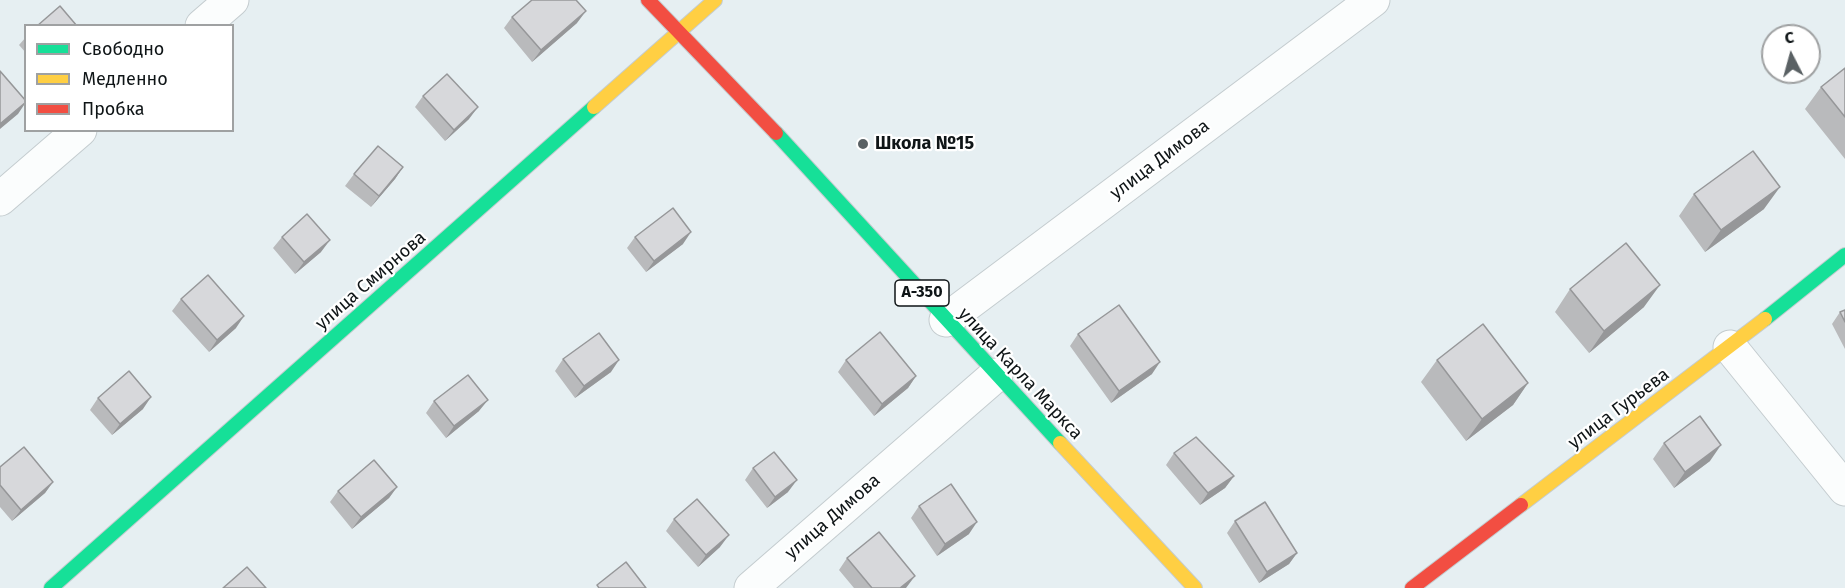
<!DOCTYPE html>
<html>
<head>
<meta charset="utf-8">
<style>
  body { margin:0 }
  #map { position:relative; width:1845px; height:588px; overflow:hidden; background:#e6eff2; font-family:"Fira Sans",sans-serif }
  canvas { display:block }
  .legend { position:absolute; left:24px; top:24px; width:210px; height:108px; box-sizing:border-box; background:#fff; border:2px solid #9fa1a2; margin:0; padding:8px 10px; list-style:none; font-size:18px; color:#0f1517 }
  .legend li { display:flex; align-items:center; gap:12px; height:30px }
  .legend b { width:30px; border:2px solid #9fa1a2 }
  .north { position:absolute; left:1761px; top:24px; width:60px; height:60px; box-sizing:border-box; background:#fff; border:2px solid #9fa1a2; border-radius:50%; rotate:354deg; font-size:16px; font-weight:700; line-height:24px; text-align:center; color:#0f1517 }
  .north::after { content:''; display:block; margin:auto; width:21px; height:27px; background:#5a6164; clip-path:polygon(50% 0,100% 100%,50% 72%,0 100%) }
</style>
</head>
<body>
<div id="map">
<canvas width="1845" height="588"></canvas>
<ul class="legend">
<li><b style="height:8px;background:#16e098"></b>Свободно</li>
<li><b style="height:8px;background:#ffcf43"></b>Медленно</li>
<li><b style="height:8px;background:#f24e42"></b>Пробка</li>
</ul>
<div class="north">С</div>
</div>
<script>
const ctx = document.querySelector('canvas').getContext('2d');
ctx.lineJoin = 'round';
function trace(path, color, width, dash) { ctx.strokeStyle = color; ctx.lineWidth = width; ctx.lineCap = dash ? 'butt' : 'round'; ctx.setLineDash(dash || []); ctx.stroke(path); }
function paint(path, color) { ctx.fillStyle = color; ctx.fill(path, 'evenodd'); }
function label(font, color, halo, rows, align = 'center') {
  ctx.font = font + ' "Fira Sans",sans-serif'; ctx.lineWidth = 4.5; ctx.setLineDash([]); ctx.textBaseline = 'middle'; ctx.strokeStyle = halo; ctx.fillStyle = color; for (const [text, x, y, turn = 0] of rows) {
    ctx.save(); ctx.translate(x, y); ctx.rotate((+turn || 0) * Math.PI / 180); ctx.textAlign = isNaN(turn) ? turn : align; if (halo) ctx.strokeText(text, 0, 0); ctx.fillText(text, 0, 0); ctx.restore();
  }
}
const street = new Path2D(`
  M202,26L232,0
  M0,199L80,130
  M946,320L1373,0
  M1730,347L1845,489
  M751,588L996,375`);
const fast = new Path2D(`
  M776,133L1060,443
  M1765,319L1845,255
  M51,588L594,107`);
const slow = new Path2D(`
  M594,107L715,0
  M1060,443L1195,588
  M1521,505L1765,319`);
const jam = new Path2D(`
  M648,0L776,133
  M1412,588L1521,505`);
const wall = new Path2D(`
  M512,17L577,23L532,62L504,28Z
  M26,37V53L19,45Z
  M1845,68V159L1805,109L1821,87Z
  M423,96L469,119L445,141L415,107Z
  M403,167L395,179L371,207L345,186L354,174Z
  M1694,194L1764,209L1705,252L1679,216Z
  M282,237L321,252L295,274L273,248Z
  M635,237L683,244L646,272L627,248Z
  M1570,289L1644,307L1589,353L1555,312Z
  M181,299L236,328L209,352L172,311Z
  M1845,310V349L1832,324L1840,312Z
  M1078,334L1152,374L1111,403L1070,346Z
  M563,359L611,372L575,398L555,371Z
  M846,360L916,376L908,388L874,416L838,372Z
  M1437,360L1528,383L1513,405L1466,441L1421,382Z
  M98,398L143,409L112,435L90,410Z
  M434,401L479,411L446,438L426,413Z
  M1664,443L1710,461L1674,488L1653,459Z
  M1174,453L1234,476L1225,488L1200,505L1166,465Z
  M0,467L53,482L45,493L12,521L0,507Z
  M753,468L788,492L767,508L745,480Z
  M397,487L389,498L352,529L330,502L338,491Z
  M919,506L969,534L937,556L911,518Z
  M674,519L720,547L698,567L666,531Z
  M1235,521L1297,553L1289,564L1259,583L1227,533Z
  M847,558L906,588H854L839,570Z`);
const shadedWall = new Path2D(`
  M586,11L577,23L532,62L541,50Z
  M26,102L18,114L0,129V124Z
  M478,107L469,119L445,141L454,130Z
  M403,167L395,179L371,207L379,196Z
  M1780,187L1764,209L1705,252L1721,230Z
  M691,232L683,244L646,272L654,261Z
  M330,240L321,252L295,274L304,262Z
  M1660,285L1644,307L1589,353L1604,331Z
  M244,316L236,328L209,352L217,340Z
  M619,360L611,372L575,398L584,386Z
  M1160,362L1152,374L1111,403L1119,391Z
  M916,376L908,388L874,416L882,404Z
  M1528,383L1513,405L1466,441L1482,419Z
  M151,397L143,409L112,435L120,424Z
  M488,400L479,411L446,438L454,426Z
  M1721,445L1710,461L1674,488L1685,472Z
  M1234,476L1225,488L1200,505L1208,493Z
  M797,480L788,492L767,508L775,497Z
  M53,482L45,493L12,521L21,510Z
  M397,487L389,498L352,529L361,517Z
  M977,522L969,534L937,556L945,544Z
  M729,535L720,547L698,567L706,555Z
  M1297,553L1289,564L1259,583L1267,572Z
  M915,576L906,588H900Z`);
const building = new Path2D(`
  M532,0H576L586,11L541,50L512,17Z
  M60,6L77,26H37Z
  M1845,68V117L1821,87Z
  M0,71L26,101V102L0,124Z
  M447,74L478,107L454,130L423,96Z
  M378,146L403,167L379,196L354,174Z
  M1753,151L1780,187L1721,230L1694,194Z
  M673,208L691,232L654,261L635,237Z
  M307,214L330,240L304,262L282,237Z
  M1626,243L1660,285L1604,331L1570,289Z
  M208,275L244,316L217,340L181,299Z
  M1119,305L1160,362L1119,391L1078,334Z
  M1845,310V322L1840,312Z
  M1483,324L1528,383L1482,419L1437,360Z
  M880,332L916,376L882,404L846,360Z
  M599,333L619,360L584,386L563,359Z
  M129,371L151,397L120,424L98,398Z
  M468,375L488,400L454,426L434,401Z
  M1700,416L1721,445L1685,472L1664,443Z
  M1196,437L1234,476L1208,493L1174,453Z
  M24,447L53,482L21,510L0,485V467Z
  M774,452L797,480L775,497L753,468Z
  M374,460L397,487L361,517L338,491Z
  M951,484L977,522L945,544L919,506Z
  M697,499L729,535L706,555L674,519Z
  M1265,502L1297,553L1267,572L1235,521Z
  M879,532L915,576L900,588H872L847,558Z
  M626,562L646,588H599L597,585Z
  M247,567L266,588H223Z`);
const markers = [
  [863,144,6,"#5a6164"]
];
const shields = [
  [922,293,54]
];
const shieldNames = [
  ["А-350",922,293]
];
const poiNames = [
  ["Школа №15",875,144]
];
const streetNames = [
  ["улица Димова",1160,160,-37],
  ["улица Смирнова",371,281,-41],
  ["улица Карла Маркса",1020,374,47],
  ["улица Гурьева",1619,409,-37],
  ["улица Димова",833,517,-41]
];
trace(street, '#c4cccf', 35);
trace(fast, '#c4cccf', 16);
trace(slow, '#c4cccf', 16);
trace(jam, '#c4cccf', 16);
trace(street, '#fbfdfd', 33);
trace(fast, '#16e098', 14);
trace(slow, '#ffcf43', 14);
trace(jam, '#f24e42', 14);
paint(wall, '#b9babc');
paint(shadedWall, '#969799');
paint(building, '#d7d8db');
trace(building, '#969799', 1.5);
for (const [x, y, r, color] of markers) { const dot = new Path2D(); dot.arc(x, y, r, 0, 2 * Math.PI); ctx.fillStyle = color; ctx.fill(dot); trace(dot, '#fff', 2); }
for (const [x, y, w] of shields) { const box = new Path2D(); box.roundRect(x - w / 2, y - 13, w, 26, 4.5); ctx.fillStyle = '#fff'; ctx.fill(box); trace(box, '#0f1517', 1.5); }
label('bold 16px', '#0f1517', null, shieldNames);
label('bold 18px', '#0f1517', '#fff', poiNames, 'left');
label('18px', '#0f1517', '#fff', streetNames);
</script>
</body>
</html>
